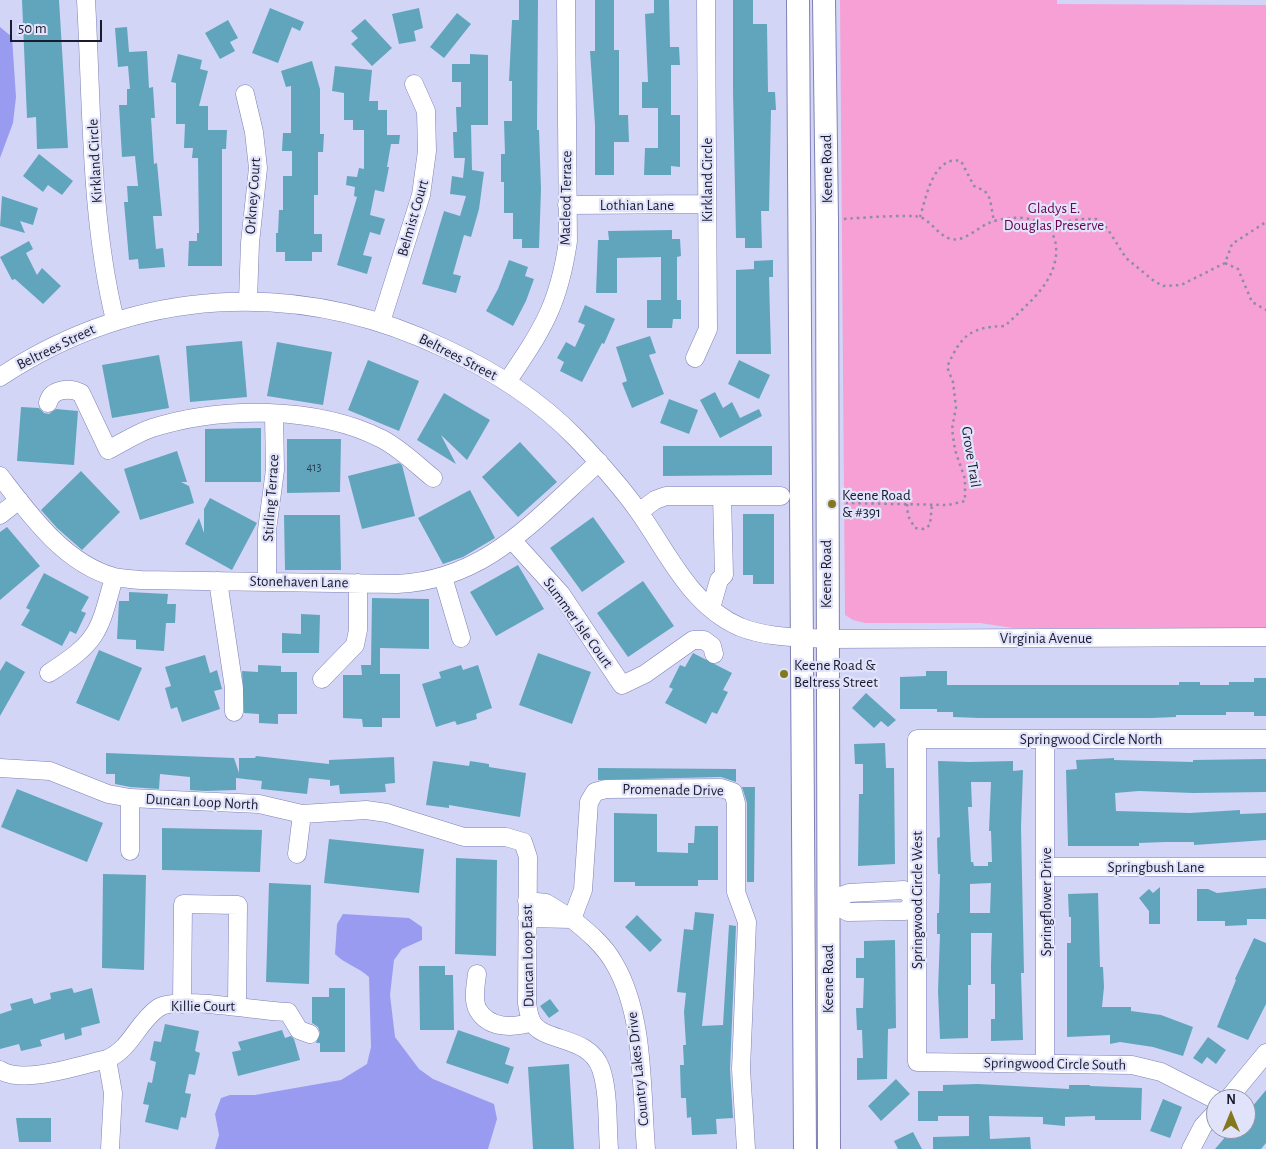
<!DOCTYPE html>
<html>
<head>
<meta charset="utf-8">
<style>
  body { margin:0 }
  #map { position:relative; width:1266px; height:1149px; overflow:hidden; background:#d3d5f7; font-family:"Alegreya Sans",sans-serif }
  canvas { display:block }
  .north { position:absolute; left:1206px; top:1089px; width:50px; height:50px; box-sizing:border-box; background:#e1e3fa; border:1px solid #9293a9; border-radius:50%; rotate:0deg; font-size:14px; font-weight:700; line-height:20px; text-align:center; color:#1b1b2f }
  .north::after { content:''; display:block; margin:auto; width:18px; height:22px; background:#84781d; clip-path:polygon(50% 0,100% 100%,50% 72%,0 100%) }
  .scale { position:absolute; left:10px; top:20px; width:92px; height:22px; box-sizing:border-box; border:2px solid #1b1b2f; border-top:0; padding-left:6px; font-size:15px; line-height:18px; white-space:nowrap; color:#1b1b2f; -webkit-text-stroke:4px #e1e3fa; paint-order:stroke }
</style>
</head>
<body>
<div id="map">
<canvas width="1266" height="1149"></canvas>
<div class="north">N</div>
<div class="scale">50 m</div>
</div>
<script>
const ctx = document.querySelector('canvas').getContext('2d');
ctx.lineJoin = 'round';
function paint(path, color) { ctx.fillStyle = color; ctx.fill(path, 'evenodd'); }
function trace(path, color, width, dash) { ctx.strokeStyle = color; ctx.lineWidth = width; ctx.lineCap = dash ? 'butt' : 'round'; ctx.setLineDash(dash || []); ctx.stroke(path); }
function label(font, color, halo, rows, align = 'center') {
  ctx.font = font + ' "Alegreya Sans",sans-serif'; ctx.lineWidth = 4.5; ctx.setLineDash([]); ctx.textBaseline = 'middle'; ctx.strokeStyle = halo; ctx.fillStyle = color; for (const [text, x, y, turn = 0] of rows) {
    ctx.save(); ctx.translate(x, y); ctx.rotate((+turn || 0) * Math.PI / 180); ctx.textAlign = isNaN(turn) ? turn : align; if (halo) ctx.strokeText(text, 0, 0); ctx.fillText(text, 0, 0); ctx.restore();
  }
}
const green = new Path2D(`
  M840,0H1057V4L1266,5V628H1013L980,623H865L853,620L845,615Z`);
const water = new Path2D(`
  M0,27L12,37L16,97L13,123L0,158Z
  M343,914L409,918L422,927V940L402,949L394,960L390,995L395,1037L419,1069L433,1079L494,1104L497,1119L488,1149H215L219,1135L215,1114L221,1098L230,1095H255L341,1080L367,1064L371,1047L369,977C358,967 345,964 335,954L337,924Z`);
const building = new Path2D(`
  M22,0H59L68,148L37,149L36,117L27,118Z
  M519,0H538L537,130H539L541,189L539,248H522V239H513V213H504V182H501V154H505L504,121H512V81H509L512,20H519Z
  M595,0H614V50H619V115H628L629,142H614V175H595V125L590,51H595Z
  M654,0H669L670,47H679L680,65H671V115H680V167L671,166V175H644L645,148H658V108H642V82H648L645,14L654,13Z
  M733,0H753V24H767L768,92H775L776,110H771L769,211H761L762,248H745V238H736L733,92Z
  M270,8L304,22L300,31L292,27L278,63L252,53Z
  M419,8L423,28L414,31L416,41L399,44L392,14Z
  M457,13L471,24L444,58L430,47Z
  M365,19L392,48L372,66L351,44L358,38L351,31Z
  M228,20L238,38L230,42L235,51L220,59L205,33Z
  M127,27L129,52L147,51L149,88L153,87L155,118H151L154,164L157,163L162,216H153L156,249L163,248L165,267L139,269L138,259L129,260L124,202H128L127,186H138L135,156L122,157L119,105H127V89H130L128,66L118,67L115,28Z
  M178,54L202,60L200,69L208,71L199,106H208V130H227L226,149H222V266H188L189,241H197V233H199L198,158H192L193,148H184L185,124H176V83L171,82Z
  M470,54L488,55V125H471L472,170L484,172L479,209L471,237L464,235L453,274L461,276L456,293L422,284L444,211L460,216L466,196L450,194L452,176L463,178L465,158H454L453,132H457L456,107H461V82H452V64H470Z
  M312,61L320,89V134H324L323,152H318V195H314V234H322V252H312V261H285V252H276V233H278L279,210H283V176H292V151H282L283,133H291V86L286,87L281,71Z
  M335,66L372,70L369,101H378V110H387V135H400L399,144H391L387,167H389L384,192L375,190L370,215L385,219L380,235L370,232L363,255L372,257L367,274L337,265L357,197L354,196L355,187L346,185L347,176L357,177L359,168L364,169V130H353V120H344V93L332,91Z
  M39,154L73,181L62,195L48,185L43,192L23,176Z
  M2,196L38,208L33,225L20,221L25,233L0,226Z
  M672,230V239H680L681,256L677,257V300H681V319H673L672,328H647V300H661V257L617,258V293H596L598,240H609L608,231Z
  M29,241L33,249L26,253L37,275L42,268L61,286L43,304L15,279L12,280L0,257Z
  M509,260L528,267L525,276L534,279L526,301L513,326L486,311L498,289Z
  M773,260V277H769L771,354H736V270L754,269V261Z
  M585,305L615,319L604,344L602,343L582,382L560,371L564,362L557,358L566,342L575,347L585,325L578,322Z
  M650,336L656,353L649,355L664,394L632,408L622,383L627,381L616,347Z
  M242,341L247,397L190,402L186,346Z
  M277,342L332,352L323,405L267,396Z
  M159,355L169,408L112,418L102,365Z
  M368,360L419,381L399,431L348,410Z
  M739,360L770,375L759,399L728,384Z
  M715,392L723,408L732,402L740,418L759,409L762,416L720,438L700,400Z
  M444,393L490,420L467,460L441,435L456,464L417,440Z
  M669,399L698,410L689,434L660,423Z
  M21,407L39,408L44,413L49,414L56,409L78,411L74,465L17,461Z
  M261,428V482H205V429Z
  M287,439H341L340,492L287,493Z
  M520,442L557,482L518,517L482,477Z
  M663,446H772V475L663,476Z
  M177,451L187,482H181L189,486L194,503L140,520L124,469Z
  M399,463L402,465L415,516L362,529L348,476Z
  M81,471L120,512L82,550L57,528L41,510Z
  M470,490L495,538L463,557L443,564L418,518Z
  M210,498L257,523L232,570L185,544L199,518L204,533V509Z
  M743,514H774V584H753V575H743Z
  M284,515H340L341,570H285Z
  M593,517L625,562L582,592L550,548Z
  M7,527L40,566L0,600V532Z
  M518,565L544,609L496,636L470,592Z
  M44,573L89,597L81,611L86,613L76,634L70,631L62,646L21,625L30,610L26,608Z
  M643,581L674,626L628,657L597,613Z
  M129,592L168,594L167,604H176L175,623H166L164,651L136,649V640L117,639L119,601H129Z
  M372,598L429,599V649L380,648V674H400V718H382V727H363L362,719L343,718V675H362L361,665H371Z
  M301,614L320,615L319,653H282V633L301,634Z
  M99,650L142,668L119,721L76,703Z
  M538,653L591,672L572,724L519,705Z
  M693,653L732,673L723,690L728,692L717,714L712,712L706,724L665,703L673,689L669,687L680,665L685,667Z
  M205,655L210,673L217,670L222,689L214,691L220,709L182,722L177,707L171,709L165,688L171,686L165,667Z
  M6,661L25,672L0,716V671Z
  M258,665L281,666V672H297V714H278V724L259,723V714L244,713L242,671L258,672Z
  M461,665L463,670L478,665L492,708L476,714L477,719L457,725L455,721L436,727L422,684L441,678L439,672Z
  M926,671H947V685H1179V682H1200V685H1229V682H1254V678H1266V716H1254V712H1226V715H1176V717L1151,718H979L953,717V712H937V709H900V677L926,676Z
  M866,693L896,720L888,727L881,721L874,728L852,708Z
  M885,743L886,768H894L895,864L858,866L859,794H863V764H855L854,744Z
  M106,753L234,758L239,773V758H255L256,756L329,764V760L394,757L395,783L385,784L386,792L340,794L339,785L330,786V780L309,778L307,794L261,789L262,781L236,778V790L205,791L190,790V777L160,774L159,789L130,787L115,784V774H106Z
  M1114,758V760L1193,762V760L1266,759V792L1193,793L1139,791L1115,793L1116,811L1190,813L1240,810V814L1266,813V840L1194,845V842H1165L1139,843V846H1068L1066,770L1077,769L1076,760Z
  M433,761L469,766L470,761L489,764V767L526,773L520,817L449,805V808L426,805Z
  M938,761L969,762L1013,761V771L1023,770L1021,827L1024,973H1021L1023,1040L991,1041V1019H995V984H991V964L992,933H971V985H968V1038L940,1039L938,991L940,934H937V913H939L940,874H938L937,838L940,837ZM971,782H991L989,831H991L992,862H988V866H974L973,862H971L968,807H972ZM991,883L990,913H970V884Z
  M598,768L736,769V782L721,777L598,780Z
  M742,787H755L754,882H747V803Z
  M17,789L103,823L87,862L1,827Z
  M614,813L657,814V852L688,853V843H694L695,826H718V880H698V886H635V882H614Z
  M162,828L262,830L260,872L162,870Z
  M329,839L424,849L419,893L324,883Z
  M456,858L497,860L496,956L455,954Z
  M103,874L146,875L144,970L102,968Z
  M269,883L311,885L309,984L266,982Z
  M1160,887V924H1149V911L1139,898L1149,889L1153,893Z
  M1266,888V919H1247V925L1225,926V921H1197V889H1208L1217,893Z
  M1098,893L1100,967H1103L1104,987L1102,1007H1131V1011L1161,1015L1193,1027L1183,1056L1153,1047L1120,1042L1110,1044V1035L1067,1037V943H1071V917H1069L1068,894Z
  M695,912L714,914L702,1026L723,1025L729,925L736,926L730,1069L733,1118L716,1119L717,1134L692,1135L691,1117L687,1118L686,1098H681L680,1065H684L683,1045H686L684,1012L686,993L677,992L684,929L693,930Z
  M637,915L662,940L650,952L625,927Z
  M1254,938L1266,943V1004L1248,1040L1217,1027L1236,980L1235,979Z
  M895,940L896,1028L888,1029L887,1079L857,1080V1058H863L862,1030H857L856,1008H863L864,978H856V958H864V941Z
  M419,966H445V975H453L454,1030H420Z
  M72,988L74,993L92,988L100,1023L81,1028L82,1035L65,1040L64,1033L40,1040L42,1046L21,1051L19,1044L0,1049V1014L12,1010L10,1004L32,998L34,1004L51,999L50,993Z
  M329,988H345V1052H320V1043H316L320,1033L318,1027L312,1023V997H329Z
  M550,999L559,1011L549,1018L540,1006Z
  M165,1024L199,1031L195,1051L200,1053L195,1075L189,1074L185,1093L191,1094L186,1118L181,1117L178,1130L145,1122L149,1105L143,1104L148,1082L152,1083L156,1062L150,1060L154,1041L161,1042Z
  M282,1030L285,1038L291,1036L294,1039L300,1060L238,1076L232,1052L241,1050L238,1042Z
  M458,1030L510,1048L505,1064L514,1067L508,1084L446,1063Z
  M1208,1037L1226,1050L1216,1064L1207,1057L1202,1064L1193,1058Z
  M569,1064L574,1149H533L528,1067Z
  M896,1079L910,1094L881,1121L868,1106Z
  M978,1084L1069,1089V1085H1090V1086L1142,1088L1141,1120H1095V1116L1065,1117V1126L1043,1124V1117L989,1116L990,1139L1030,1137L1031,1149H933V1137L969,1136V1116H938V1121H918V1091H943V1085Z
  M1266,1090V1143L1261,1149H1215L1232,1129H1246L1254,1118L1247,1113Z
  M1163,1099L1182,1107L1170,1138L1150,1131Z
  M16,1118H51V1142H19Z
  M913,1132L922,1149H898L894,1141Z`);
const path = new Path2D(`
  M920,217C926,198 933,155 961,161L974,186L985,191L990,199L994,222
  M844,219C857,218 911,214 920,217C931,221 939,236 951,239C964,242 977,228 989,223C1013,213 1053,215 1056,246C1059,281 1027,304 1005,326C969,327 961,336 947,367L953,382L956,407L952,429L955,450L965,479V501L948,505L846,503
  M1052,230L1063,222L1081,219H1096L1107,228L1126,258L1154,281L1163,286L1181,285L1225,263L1232,244L1266,222
  M1225,263L1238,269L1252,302L1266,310
  M907,504L908,516L915,528L924,529L930,525L932,504`);
const minor = new Path2D(`
  M86,0C92,105 90,219 115,320
  M245,94L254,132L258,168L250,243L248,300
  M567,205L707,204
  M381,322L421,195L427,151L426,111L414,84
  M695,358L708,329L706,0
  M0,377C136,287 297,278 444,348C492,370 539,400 576,438C598,461 620,485 639,512C668,553 690,605 740,627C768,638 797,637 826,639L1266,637
  M507,382C542,330 559,305 568,241L566,0
  M48,403C51,389 69,387 81,393L108,450C122,443 137,433 152,428C221,406 317,406 382,439C401,449 417,465 433,478
  M0,476C30,515 64,563 114,577C123,579 133,579 141,580L397,584C487,580 536,518 599,462
  M639,512L655,500L666,496H781
  M0,515L19,500
  M512,540L561,594L622,685L645,674L693,640H704L712,646L714,654
  M443,577L461,638
  M218,581L234,688V712
  M267,581V530L275,470L274,415
  M711,608L719,580L724,575L722,496
  M49,673C99,641 99,632 114,577
  M322,679L355,645L358,630V583
  M1045,739V1064
  M0,768L50,771L108,794L130,798L259,804L302,814L366,810L387,813L464,837H506L523,842L528,857L527,1003C528,1009 529,1017 532,1022C543,1043 590,1035 601,1069C609,1092 607,1125 609,1149
  M130,851V798
  M297,854L302,814
  M1046,867H1266
  M904,890L917,900L905,911L848,912L828,901L849,893Z
  M527,918L572,919L546,903L527,901
  M477,974C476,984 472,1000 478,1010C489,1029 514,1028 532,1022
  M182,1004L183,904L238,905L237,1005
  M107,1059L113,1093L110,1149
  M0,1070C23,1085 81,1065 107,1059C131,1049 137,1023 158,1008C176,995 262,1012 288,1012L299,1030L310,1034
  M1228,1099L1266,1053
  M1216,1100L1161,1072L1132,1065L917,1062V739H1266
  M646,1149C641,1090 645,1015 614,963C604,945 588,932 572,919L583,890L589,802L595,792L606,789L721,788L733,792L736,803V892L747,922L741,1069L746,1149
  M1191,1149L1203,1126L1216,1112`);
const major = new Path2D(`
  M798,0L805,1149
  M824,0L827,219L829,1149`);
const markers = [
  [832,504,5,"#84781d"],
  [784,674,5,"#84781d"]
];
const numberNames = [
  ["413",314,467]
];
const streetNames = [
  ["Kirkland Circle",95,161,-93],
  ["Keene Road",827,169,-91],
  ["Kirkland Circle",707,180,-90],
  ["Orkney Court",253,196,-86],
  ["Macleod Terrace",566,198,-89],
  ["Lothian Lane",637,205],
  ["Belmist Court",413,218,-74],
  ["Beltrees Street",56,347,-26],
  ["Beltrees Street",458,357,27],
  ["Grove Trail",971,457,81],
  ["Stirling Terrace",271,498,-86],
  ["Keene Road",826,574,-90],
  ["Stonehaven Lane",299,582,1],
  ["Summer Isle Court",578,623,54],
  ["Virginia Avenue",1046,638],
  ["Springwood Circle North",1091,739],
  ["Promenade Drive",673,790,1],
  ["Duncan Loop North",202,802,3],
  ["Springbush Lane",1156,867],
  ["Springwood Circle West",917,900,-90],
  ["Springflower Drive",1046,902,-90],
  ["Duncan Loop East",528,956,-91],
  ["Keene Road",828,979,-90],
  ["Killie Court",203,1006],
  ["Springwood Circle South",1055,1064,1],
  ["Country Lakes Drive",638,1069,-96]
];
const parkNames = [
  ["Gladys E.",1054,208],
  ["Douglas Preserve",1054,225]
];
const poiNames = [
  ["Keene Road",842,495],
  ["& #391",842,512],
  ["Keene Road &",794,665],
  ["Beltress Street",794,682]
];
paint(green, '#f6a0d6');
paint(water, '#999bf0');
paint(building, '#61a5bc');
trace(minor, '#7f81b4', 19);
trace(major, '#7f81b4', 24);
trace(path, '#8b8ca8', 2.5, [2.5, 4]);
trace(minor, '#fff', 18);
trace(major, '#fff', 22);
for (const [x, y, r, color] of markers) { const dot = new Path2D(); dot.arc(x, y, r, 0, 2 * Math.PI); ctx.fillStyle = color; ctx.fill(dot); trace(dot, '#e1e3fa', 2); }
label('12px', '#2c3e52', null, numberNames);
label('15px', '#1b1b2f', '#e1e3fa', streetNames);
label('15px', '#690650', '#e1e3fa', parkNames);
label('15px', '#1b1b2f', '#e1e3fa', poiNames, 'left');
</script>
</body>
</html>
